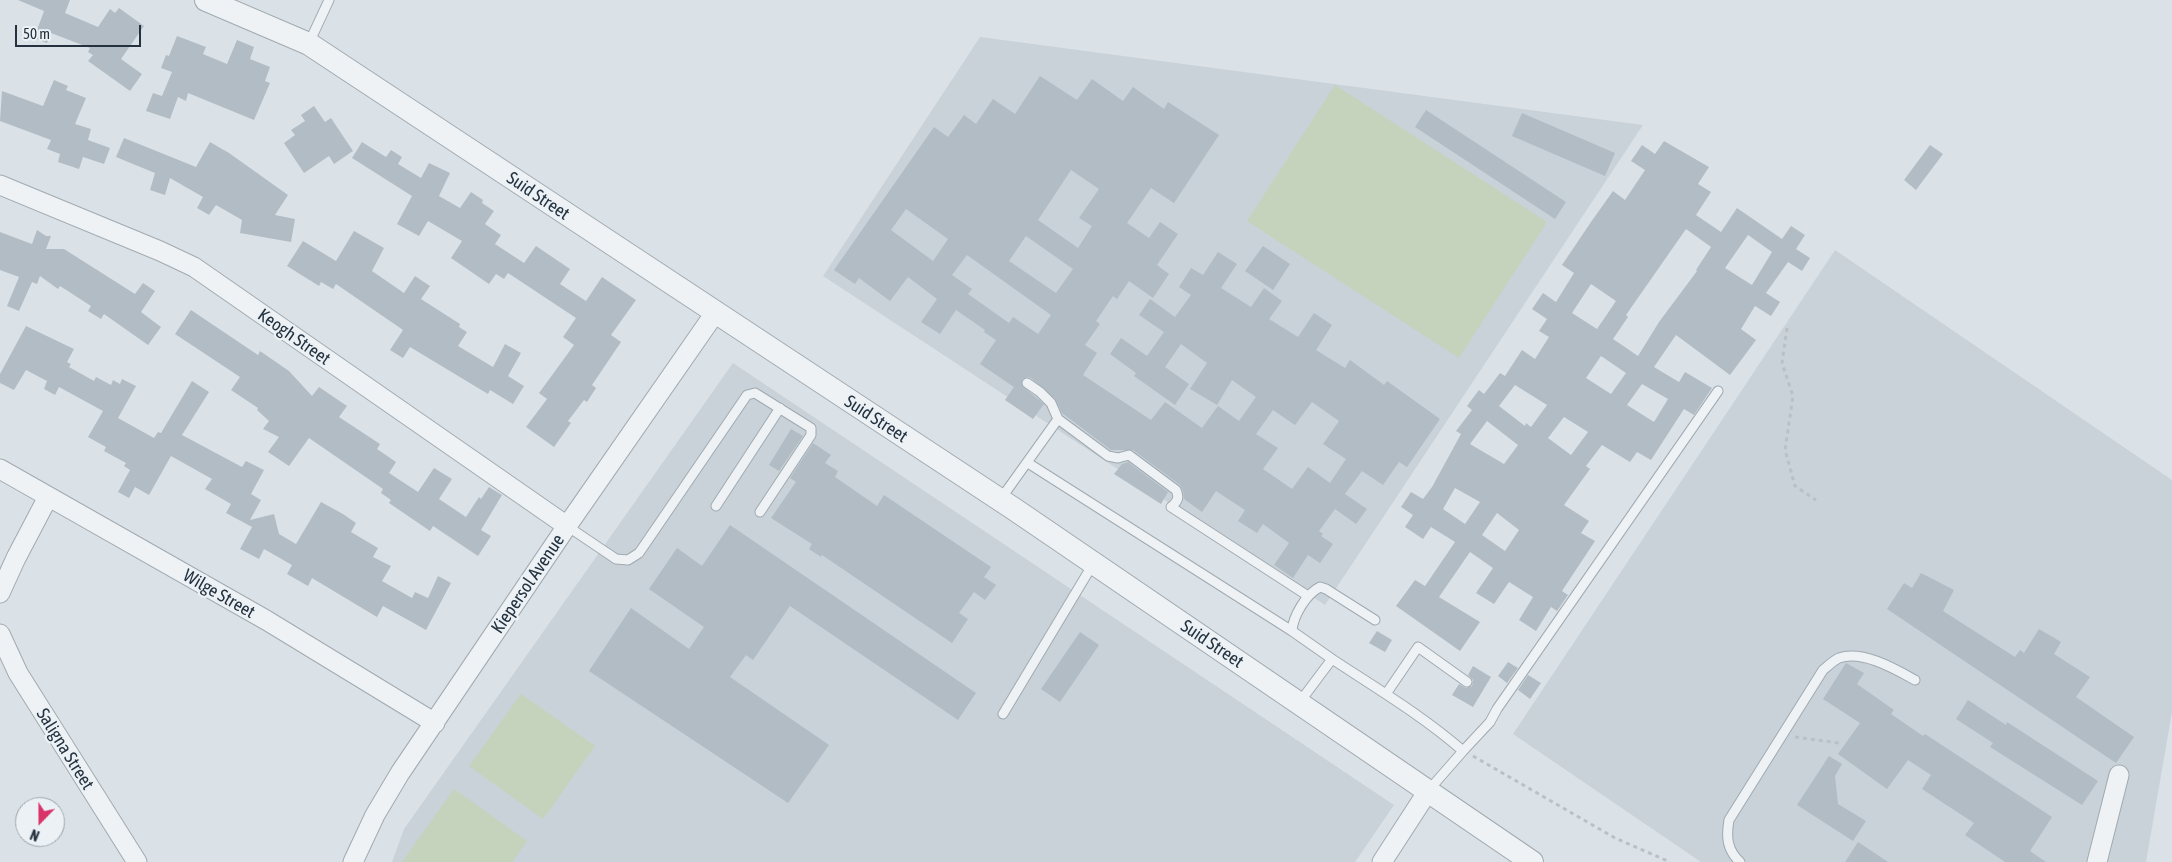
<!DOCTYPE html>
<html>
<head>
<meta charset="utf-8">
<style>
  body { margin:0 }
  #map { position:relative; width:2172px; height:862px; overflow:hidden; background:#dbe2e7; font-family:"Asap Condensed",sans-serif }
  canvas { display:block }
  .north { position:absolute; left:15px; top:797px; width:50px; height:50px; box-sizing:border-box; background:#ebf1f5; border:1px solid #9ba5ac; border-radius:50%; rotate:202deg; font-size:14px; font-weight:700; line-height:20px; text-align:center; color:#24323f }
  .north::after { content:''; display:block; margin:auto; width:18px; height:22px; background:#d93469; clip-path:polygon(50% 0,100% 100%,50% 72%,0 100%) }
  .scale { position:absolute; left:15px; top:25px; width:126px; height:22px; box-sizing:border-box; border:2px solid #24323f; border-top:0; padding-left:6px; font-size:15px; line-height:18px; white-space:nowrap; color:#24323f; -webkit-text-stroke:4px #ebf1f5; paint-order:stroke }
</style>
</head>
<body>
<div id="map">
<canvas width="2172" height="862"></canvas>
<div class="north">N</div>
<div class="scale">50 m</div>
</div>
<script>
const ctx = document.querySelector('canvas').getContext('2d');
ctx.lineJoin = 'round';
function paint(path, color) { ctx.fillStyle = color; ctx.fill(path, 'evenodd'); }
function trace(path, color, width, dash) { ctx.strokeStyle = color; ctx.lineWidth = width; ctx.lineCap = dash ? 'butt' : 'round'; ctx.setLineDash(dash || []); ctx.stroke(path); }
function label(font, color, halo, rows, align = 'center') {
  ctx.font = font + ' "Asap Condensed",sans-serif'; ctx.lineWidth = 4.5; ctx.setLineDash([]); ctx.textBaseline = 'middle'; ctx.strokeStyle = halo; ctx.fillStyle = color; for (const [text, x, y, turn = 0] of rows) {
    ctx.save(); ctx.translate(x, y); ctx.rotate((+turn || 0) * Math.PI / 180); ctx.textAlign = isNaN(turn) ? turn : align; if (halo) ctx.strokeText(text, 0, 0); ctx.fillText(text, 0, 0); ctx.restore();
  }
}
const built = new Path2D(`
  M980,37L1643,125L1325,605L823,276Z
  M1835,250L2172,480V712L2146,862H1701L1513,734Z
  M733,363L1394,805L1355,862H392L404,829Z`);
const green = new Path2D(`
  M1335,85L1547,222L1459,358L1247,221Z
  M521,694L595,746L543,819L469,766Z
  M454,789L527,841L512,862H402Z`);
const building = new Path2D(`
  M18,0H70L65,13L98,27L110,9L115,13L119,8L144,26L121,59L142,74L130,91L88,61L93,55L88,52L90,48L51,33L47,43L34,38L44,11Z
  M177,36L206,47L203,54L227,64L237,40L254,47L250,59L270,67L265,81L270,83L254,120L188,93L186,101L178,97L170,119L146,111L153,93L162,96L172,72L161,68L166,55L169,56Z
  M1040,76L1077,100L1092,79L1123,101L1133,87L1164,109L1168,102L1219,135L1174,203L1151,188L1127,223L1149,238L1160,222L1178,234L1157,265L1169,274L1153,298L1129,281L1117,299L1113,296L1096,321L1100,324L1085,345L1097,353L1083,375L1151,420L1165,402L1202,428L1218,406L1239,421L1256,397L1232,380L1217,405L1190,389L1207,363L1181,344L1165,367L1189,384L1175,405L1134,376L1136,373L1110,354L1121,338L1147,356L1164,332L1139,315L1150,299L1175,317L1191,295L1179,287L1191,268L1203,275L1218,252L1237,264L1221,288L1251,307L1264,288L1282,301L1269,319L1298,337L1314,313L1332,325L1316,350L1345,368L1350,360L1384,385L1387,381L1440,419L1407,467L1399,462L1383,485L1362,471L1345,494L1367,509L1356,524L1335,509L1319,531L1323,534L1321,536L1333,544L1320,563L1308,555L1293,578L1274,565L1289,543L1263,524L1257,533L1238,521L1245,510L1216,491L1202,512L1184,499L1183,491L1180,485L1133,450H1111L1062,413L1055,399L1031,378L1027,377L1022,379V386L1044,404L1033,419L1005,400L1014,387L980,364L996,340L984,332L985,330L956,310L940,334L921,322L937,299L908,277L890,301L859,278L855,284L834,270L934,127L948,137L964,115L976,124L993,99L1015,114ZM1071,170L1099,189L1079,218L1092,226L1078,248L1038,220ZM906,209L948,239L933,261L891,230ZM1026,236L1073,269L1056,293L1009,261ZM967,255L1051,315L1038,334L1013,317L1009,323L968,294L972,289L952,275ZM1312,402L1339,421L1323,444L1346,459L1330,483L1308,467L1292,489L1263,469L1278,448L1256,434L1273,410L1295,425Z
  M54,80L68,86L66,90L86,98L75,124L91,129L88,140L110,148L104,164L83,157L79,169L58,162L60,154L47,149L51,140L0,121L2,91L43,106Z
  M314,106L325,122L331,118L353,151L334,164L329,156L304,173L284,143L295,135L291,130L305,121L301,115Z
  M1426,110L1566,202L1555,219L1415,127Z
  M1522,113L1615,153L1605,176L1512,136Z
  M124,138L196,167L210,142L229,153L288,195L275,215L295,219L291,242L240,233L242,220L216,205L209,215L197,208L203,197L170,178L165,195L150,190L155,173L116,157Z
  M1664,141L1709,167L1698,184L1711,192L1696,215L1721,232L1737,208L1782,239L1791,226L1805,235L1796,249L1810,258L1802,271L1788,262L1766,293L1780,302L1771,316L1755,306L1741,329L1756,340L1730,375L1676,335L1654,367L1679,382L1685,372L1712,388L1694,415L1684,409L1651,460L1637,452L1630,462L1602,445L1586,466L1590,469L1564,505L1589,521L1581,533L1595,541L1562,591L1568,595L1557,611L1551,607L1536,631L1519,620L1533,597L1509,582L1494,604L1476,593L1493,568L1470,552L1439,597L1480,622L1460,651L1396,606L1415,580L1425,586L1455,542L1431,527L1423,539L1405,527L1413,515L1401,507L1411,492L1423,499L1432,487L1461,434L1456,431L1472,410L1467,406L1479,390L1484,394L1500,373L1505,376L1522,350L1535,359L1549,337L1539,331L1547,319L1532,309L1543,293L1556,302L1574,273L1562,265L1591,222L1613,191L1625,200L1645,170L1631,161L1642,145L1655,154ZM1686,229L1711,247L1696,270L1697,271L1659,322L1638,356L1613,339L1628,317L1626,315ZM1748,235L1772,252L1752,285L1725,268ZM1591,284L1616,301L1597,329L1572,313ZM1601,356L1626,373L1611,394L1586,378ZM1642,384L1668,399L1654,422L1627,405ZM1515,385L1547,405L1531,427L1526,423L1525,426L1499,406ZM1564,417L1588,432L1571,455L1548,438ZM1487,421L1518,445L1504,464L1470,444ZM1455,488L1480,502L1465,524L1443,509ZM1497,513L1519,530L1505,551L1482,535Z
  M362,142L386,157L391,150L402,157L398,164L421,178L429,163L450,173L439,196L460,208L471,192L483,200L482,203L494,211L485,224L501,235L495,244L524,263L536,246L570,269L560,284L586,301L602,277L636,300L611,335L621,342L592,385L596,388L587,402L584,400L568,421L571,423L554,447L526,427L547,399L539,393L574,345L563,337L576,318L508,273L504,279L496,274L489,284L451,258L462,241L428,221L419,236L397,224L412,196L352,158Z
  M1930,145L1943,154L1916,190L1904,180Z
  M37,230L46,236H51L46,249H64L135,294L143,283L155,291L141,312L161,327L148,345L104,314L101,319L88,311L91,306L60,286L58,289L40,276L37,284L32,282L19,311L7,306L19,277L0,270V232L32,244Z
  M354,231L384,248L372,271L404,293L415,276L430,286L421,299L460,324L459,327L467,332L458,346L493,367L505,344L521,353L508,376L524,386L513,404L490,390L488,394L410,347L403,358L390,350L403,330L336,284L333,289L321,282L319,286L287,266L303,241L336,261Z
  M1263,246L1290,264L1273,290L1245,271Z
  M191,310L258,355L260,351L289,371L312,396L319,387L347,406L339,417L380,444L377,449L396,462L389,473L418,492L434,468L452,479L439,499L466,517L479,497L481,499L489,487L502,495L481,530L491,536L478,556L433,526L430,531L389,503L391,500L381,493L383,489L309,438L289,466L268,452L279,437L263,429L269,421L257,410L258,408L231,390L240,377L175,334Z
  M26,326L74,349L67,362L71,364L69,367L94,381L96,377L111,385L113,380L120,384L122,379L136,386L118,418L154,438L158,432L161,433L192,381L209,392L182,435L242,467L246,461L264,470L251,494L261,500L250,520L274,514L279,534L296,544L321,502L343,514L356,523L351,532L378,548L373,557L391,566L382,581L412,598L415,592L428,598L438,576L451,583L426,630L383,606L377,617L312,578L308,586L287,574L292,565L264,549L259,559L240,549L252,527L226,513L231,504L205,489L212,479L171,456L149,495L135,487L129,498L118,492L130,470L124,466L126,463L104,451L106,447L88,437L103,411L59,387L55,395L44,389L47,381L26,370L14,390L0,383V374Z
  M791,429L803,436L779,471L769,465Z
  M813,443L831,455L825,463L838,471L835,477L877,506L884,495L991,567L984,577L996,585L985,600L974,592L959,613L968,619L952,643L822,555L821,557L809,549L812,544L771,518L796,482L790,478Z
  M1128,462L1168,492L1161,504L1114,474L1122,464Z
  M730,525L976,693L958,720L790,606L753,660L746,655L730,677L829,745L788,803L589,671L631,608L689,649L704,627L649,589L677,548L702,566Z
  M1921,573L1954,590L1943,611L2015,657L2020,650L2024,653L2039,629L2061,642L2054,654L2090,677L2076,697L2134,737L2116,763L1887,609L1904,583L1912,588Z
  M1377,631L1392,640L1385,652L1369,643Z
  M1080,632L1099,645L1060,702L1041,689Z
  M1508,662L1518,668L1507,683L1498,676Z
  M1846,663L1864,673L1857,684L1894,710L1891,714L1923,736L1925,734L2052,817L2030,851L2046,862H2005L1965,835L1974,823L1922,789L1931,775L1908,760L1887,789L1838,754L1860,723L1823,699Z
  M1473,666L1491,677L1473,707L1452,695L1459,684L1466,688L1472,686L1473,680L1468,675Z
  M1528,675L1541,683L1530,699L1518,690Z
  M1968,700L2006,725L2007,722L2098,781L2082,805L1990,747L1993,743L1956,719Z
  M1829,756L1842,764L1835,776L1838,804L1866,821L1853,841L1797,805Z
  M1858,842L1888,862H1845Z`);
const path = new Path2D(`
  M1787,328L1782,363L1793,396L1785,450L1795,486L1816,500
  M1795,737L1839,743
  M1473,756L1615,838L1670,862`);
const service = new Path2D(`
  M309,43L329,0
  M1027,383L1040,392L1051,403L1058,419L1108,456L1118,458L1129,455L1176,490C1180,498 1177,502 1171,507L1308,596
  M1028,463L1292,631
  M1000,500L1058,419
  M716,506L780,408
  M567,526L616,559L628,560L639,553L747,395L755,393L811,428V435L760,512
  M1332,659L1292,631C1293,616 1306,594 1320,587L1326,589L1375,620
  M1386,694L1418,647L1467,682
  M1299,703L1332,659C1376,688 1423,716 1463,751L1428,791
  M1003,714L1093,564
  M1463,751L1490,722L1497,709L1718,391
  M1740,862C1727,850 1726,837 1729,820L1823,670C1828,666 1834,660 1839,658C1863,650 1895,669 1915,680`);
const minor = new Path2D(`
  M0,185L160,251L194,267L567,526
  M0,469L266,620L435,723
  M0,593L16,558L48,497
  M0,634L18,673L137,862
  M353,862L375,815L400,773L567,526L715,313
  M1382,862L1428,791
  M2097,862L2119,775`);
const tertiary = new Path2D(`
  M206,0L309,44L1014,509L1532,862`);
const streetNames = [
  ["Suid Street",538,196,34],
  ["Keogh Street",294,337,35],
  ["Suid Street",876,419,33],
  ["Kiepersol Avenue",528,584,-56],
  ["Wilge Street",219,594,30],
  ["Suid Street",1212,644,34],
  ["Saligna Street",65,749,58]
];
paint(built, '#c9d2d9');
paint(green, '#c5d2bc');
paint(building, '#b2bcc4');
trace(service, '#a0aab1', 11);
trace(minor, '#a0aab1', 21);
trace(tertiary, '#a0aab1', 24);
trace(path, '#b9c0c6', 3, [4, 4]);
trace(service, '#eef2f5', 9);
trace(minor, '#eef2f5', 19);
trace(tertiary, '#eef2f5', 22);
label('18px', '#24323f', '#ebf1f5', streetNames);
</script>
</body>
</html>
